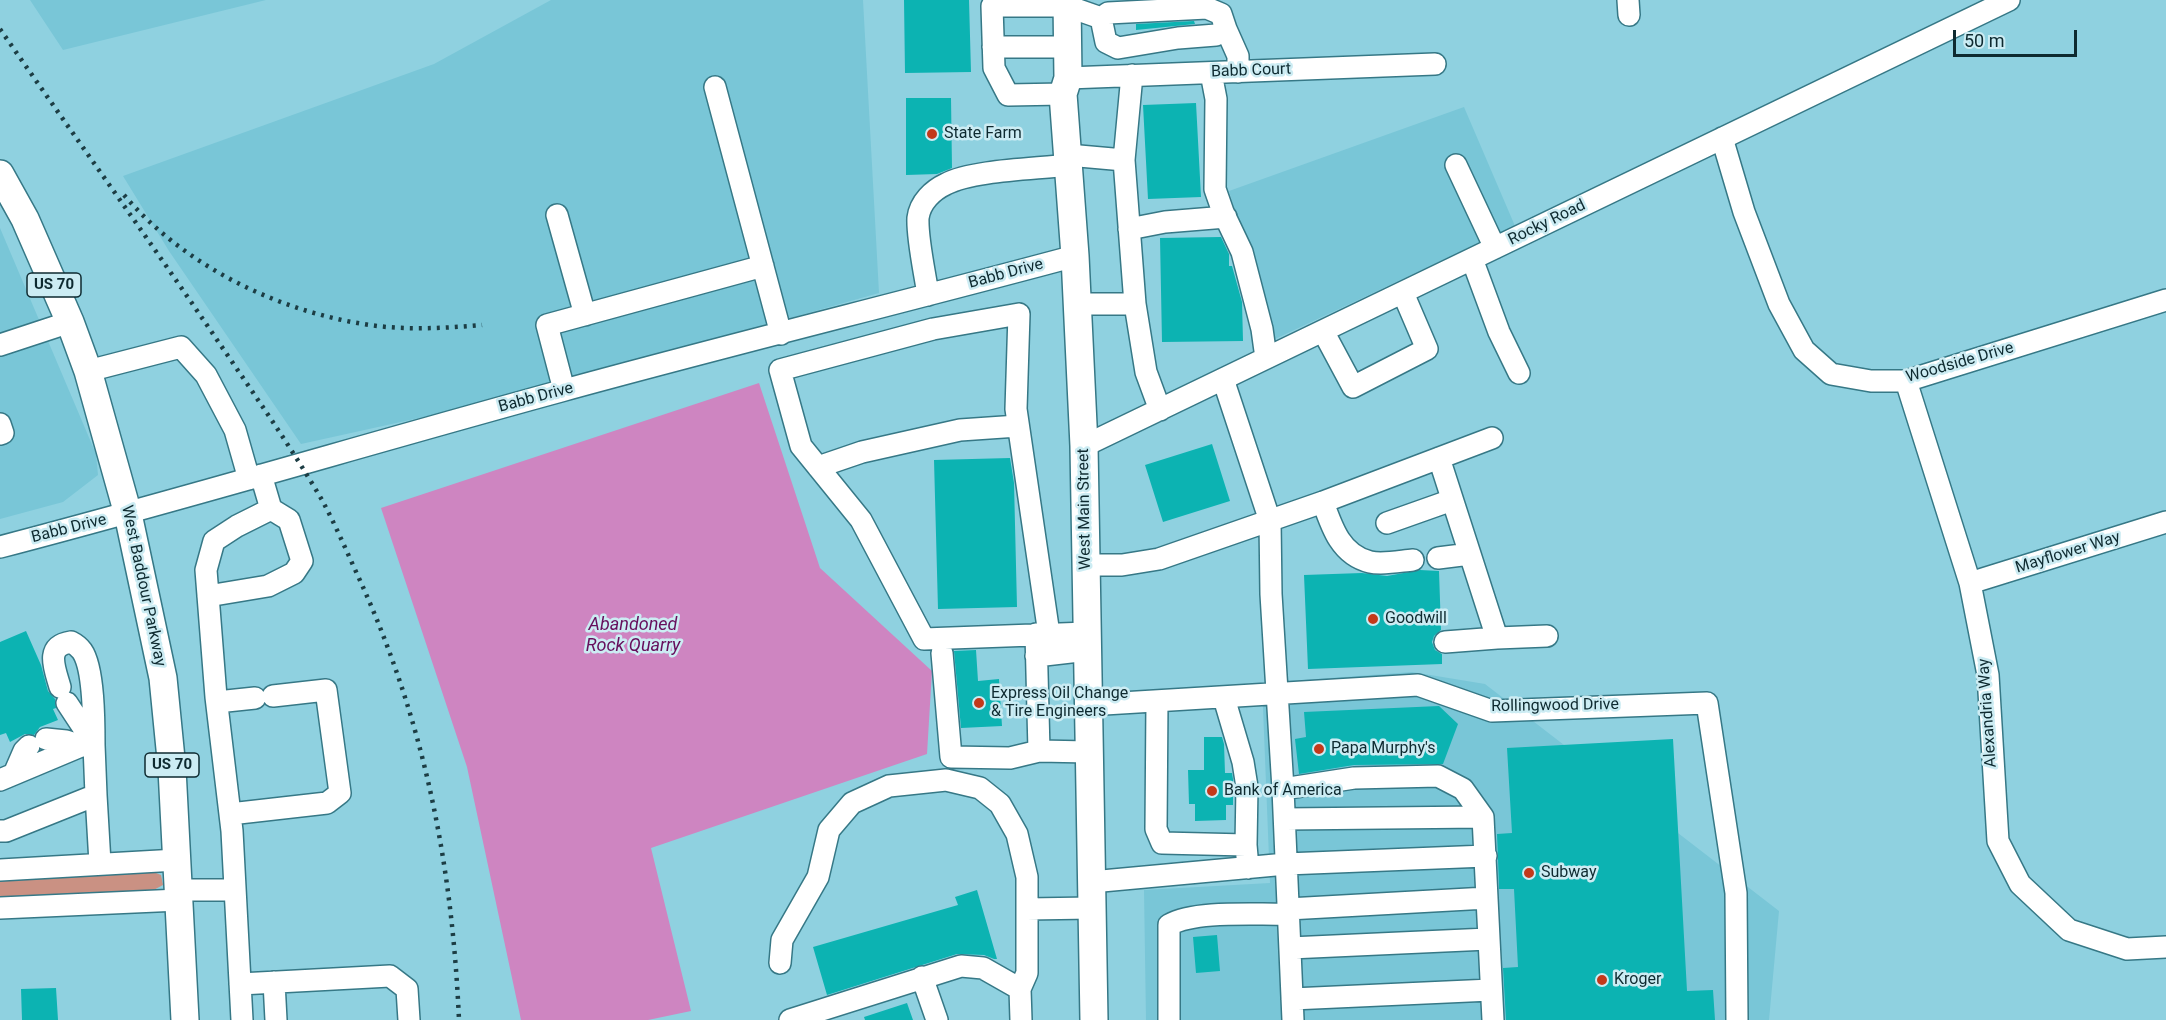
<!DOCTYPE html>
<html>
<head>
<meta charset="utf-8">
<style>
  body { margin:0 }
  #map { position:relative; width:2166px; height:1020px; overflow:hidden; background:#8fd1e0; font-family:Roboto,sans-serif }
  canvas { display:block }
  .scale { position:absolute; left:1953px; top:30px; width:124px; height:27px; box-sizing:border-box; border:3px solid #0e2a30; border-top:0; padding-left:8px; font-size:18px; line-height:21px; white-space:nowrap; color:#0e2a30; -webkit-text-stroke:4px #ccecf3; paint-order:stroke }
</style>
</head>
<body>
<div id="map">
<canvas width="2166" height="1020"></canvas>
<div class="scale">50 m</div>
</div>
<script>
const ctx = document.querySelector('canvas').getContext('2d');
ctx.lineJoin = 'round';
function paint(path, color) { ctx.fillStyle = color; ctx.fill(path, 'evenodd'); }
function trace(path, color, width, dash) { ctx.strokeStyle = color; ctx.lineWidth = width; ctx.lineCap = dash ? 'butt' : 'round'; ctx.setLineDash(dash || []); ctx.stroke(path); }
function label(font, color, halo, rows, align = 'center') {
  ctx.font = font + ' Roboto,sans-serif'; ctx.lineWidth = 5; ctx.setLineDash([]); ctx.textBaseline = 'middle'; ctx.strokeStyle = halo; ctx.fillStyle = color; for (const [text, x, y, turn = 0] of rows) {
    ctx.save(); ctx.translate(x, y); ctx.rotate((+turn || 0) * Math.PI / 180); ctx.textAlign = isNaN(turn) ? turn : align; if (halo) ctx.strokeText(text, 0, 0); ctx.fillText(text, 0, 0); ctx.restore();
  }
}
const built = new Path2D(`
  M30,0H266L63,50Z
  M551,0H863L879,293L496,401L301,444L169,251L123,176L434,64Z
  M1464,107L1515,226L1273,340L1229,191Z
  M0,228L96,454L98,475L63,502L0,519Z
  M1412,672L1485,684L1779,911L1769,1020H1146L1144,890L1270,883L1262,683Z`);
const green = new Path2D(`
  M151,871L161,875L163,885L150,892L0,899V879Z`);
const water = new Path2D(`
  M759,383L820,568L932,671L927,754L651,848L691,1011L648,1020H521L467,767L381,508Z`);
const building = new Path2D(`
  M904,0H969L971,72L905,73Z
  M1194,21L1195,24L1136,30V24Z
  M906,98H951L952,168L937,174L906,175Z
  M1196,103L1201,197L1148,199L1143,105Z
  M1221,237L1229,254V266H1232L1242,302L1243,341L1162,342L1160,238Z
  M1212,444L1230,501L1163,522L1145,465Z
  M1010,458L1014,483L1017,607L938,609L934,460Z
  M1420,570L1439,571L1441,630L1434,636L1432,642L1435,650L1442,654V664L1308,669L1304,575L1362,573L1387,576Z
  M26,631L41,665L48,691L55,699L56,708L53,709L58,720L40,727L34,735L25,734L10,742L6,733L0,735V642Z
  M976,650L978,681L999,679L1002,726L961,728L954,651Z
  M1439,706L1458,724L1443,764L1354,765L1299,774L1295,739L1306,737L1304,712Z
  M1204,737H1222L1224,744L1225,773H1232L1233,779V805H1226V820L1195,821V804H1189L1188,770H1204Z
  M1673,739L1687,991L1713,990L1715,1020H1506L1503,968L1518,967L1514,889H1499V885L1497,834L1512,833L1507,748Z
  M977,890L997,959H994L984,955L957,954L827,995L813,947L958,905L955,897Z
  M1217,935L1220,971L1196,973L1193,937Z
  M56,988L58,1020H22L21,989Z
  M907,1003L913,1020H865L864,1017Z`);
const minor = new Path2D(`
  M1628,0L1629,15
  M1207,8L1221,14L1226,29L1216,35L1178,38L1118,48L1106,42L1101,18L1108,13Z
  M1226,29L1238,56V72
  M993,47H1066
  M1211,73L1216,99L1215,189L1223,212L1242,252L1262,329L1266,358
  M1132,75L1124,160L1135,304L1146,372L1160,410
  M1068,78L1435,64
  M715,87L781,334
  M1063,94L1008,95L994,68L992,6H1067L1101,18
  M1722,138L1744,212L1779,304L1804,350L1831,374L1871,381H1906L2166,300
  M1068,155L1124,160
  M1456,165L1495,248
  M557,215L585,315
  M1129,229L1165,222L1226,217
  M1472,259L1499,332L1519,373
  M928,295C925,273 917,239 918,218C920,202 933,190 946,184C972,170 1037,169 1068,165
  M1077,304H1135
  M1323,331L1353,387L1427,349L1403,293
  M0,345L70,322
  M88,371L181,347L206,375L235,430L249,479
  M1223,379L1270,521L1271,594L1283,789
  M1906,381L1970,583L1988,675L1998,841L2020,884L2069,930L2127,949L2166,947
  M564,390L547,325L763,266
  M0,424L3,433L0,434
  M1084,446L2009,0
  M1439,458L1497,638L1547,636
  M818,467L862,452L960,430L1018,426
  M1323,502C1332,528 1341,555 1370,562C1383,565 1401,561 1413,560
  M1387,523L1452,500
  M0,547C188,498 374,442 561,391C732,344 904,302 1075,256
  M1438,558L1470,554
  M1086,565H1122L1159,559L1323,502L1492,438
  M1970,583L2166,522
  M208,596L268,586L294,573L302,561L289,520L271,509
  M1036,634L1039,751L1089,752
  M1049,634L1016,409L1019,314L933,329L780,370L801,446L861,520L924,639L1087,633
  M1445,642L1497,638
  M942,653L951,757L1010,758L1039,751
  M1036,656L1088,650
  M60,687C55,669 44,646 71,642C75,644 79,647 82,651C94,668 94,723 94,745
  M1224,698L1243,762L1247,787L1246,845
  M1157,701L1156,829L1162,843L1246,845L1248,868
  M217,702L255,698
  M67,703L94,744
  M1088,705L1418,685L1492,711L1707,703L1736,893L1737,1020
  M46,739L66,741L81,746
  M14,774L24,751L29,746
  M0,780L81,746L94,745L96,795
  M230,814L327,803L340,793L326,690L273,696
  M1285,819L1483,817
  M0,831H6L96,795L100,863
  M0,870L177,860
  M1091,882L1286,864L1486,856
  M179,890H235
  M0,908L179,900
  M1027,909L1092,908
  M1288,909L1487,898
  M1290,948L1488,939
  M780,963L782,940L818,877L829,830L852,803L889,786L946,780L980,788L1000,804L1017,834L1027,877V973L1020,989
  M922,977L937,1020
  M274,982L276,1020
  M240,984L390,976L407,989L409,1020
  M1292,999L1491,990
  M242,1020L232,831L216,697L206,570L214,541L237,526L271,509L261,475
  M790,1020L961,966L983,968L1020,989L1021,1020
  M1169,1020V925C1196,910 1256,915 1288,914
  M1293,1020L1283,789L1354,778L1438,776L1463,789L1483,817L1493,1020`);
const major = new Path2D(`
  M1067,0L1068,78L1063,94L1075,256L1084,446L1094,1020
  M0,174L25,219L70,322L88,371L128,514L163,678L172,769L185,1020`);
const rail = new Path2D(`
  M0,29C70,130 142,230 211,331C249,387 288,442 322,500C335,524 346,550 358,576C424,720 452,862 459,1020
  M124,195C186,268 283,314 377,326C412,330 447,328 482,325`);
const markers = [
  [932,134,6,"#c3391a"],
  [1373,619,6,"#c3391a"],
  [979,703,6,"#c3391a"],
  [1319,749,6,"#c3391a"],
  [1212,791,6,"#c3391a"],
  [1529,873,6,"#c3391a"],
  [1602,980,6,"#c3391a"]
];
const shields = [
  [54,285,54],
  [172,765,54]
];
const shieldNames = [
  ["US 70",54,285],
  ["US 70",172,765]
];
const streetNames = [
  ["Babb Court",1251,71,-2],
  ["Rocky Road",1547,223,-26],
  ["Babb Drive",1006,274,-15],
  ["Woodside Drive",1960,363,-16],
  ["Babb Drive",536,398,-15],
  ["West Main Street",1085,509,-91],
  ["Babb Drive",69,529,-14],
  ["Mayflower Way",2068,553,-17],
  ["West Baddour Parkway",143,586,78],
  ["Rollingwood Drive",1555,706,-1],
  ["Alexandria Way",1988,713,-94]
];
const poiNames = [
  ["State Farm",944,134],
  ["Goodwill",1385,619],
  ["Express Oil Change",991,694],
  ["& Tire Engineers",991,712],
  ["Papa Murphy's",1331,749],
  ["Bank of America",1224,791],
  ["Subway",1541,873],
  ["Kroger",1614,980]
];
const waterNames = [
  ["Abandoned",633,625],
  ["Rock Quarry",633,646]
];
paint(built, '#79c6d7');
paint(green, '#ca9183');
paint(water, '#ce85c1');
paint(building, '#0cb3b2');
trace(minor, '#367886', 24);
trace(major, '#367886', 30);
trace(minor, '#fff', 21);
trace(major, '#fff', 27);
trace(rail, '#1c3d44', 4.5, [3, 6]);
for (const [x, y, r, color] of markers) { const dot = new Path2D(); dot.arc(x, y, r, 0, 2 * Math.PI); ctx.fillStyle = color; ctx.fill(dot); trace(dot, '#ccecf3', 2); }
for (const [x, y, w] of shields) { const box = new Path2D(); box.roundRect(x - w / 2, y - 12, w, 24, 4.5); ctx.fillStyle = '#ccecf3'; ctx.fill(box); trace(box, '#0e2a30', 1.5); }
label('bold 15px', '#0e2a30', null, shieldNames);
label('16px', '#0e2a30', '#ccecf3', streetNames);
label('16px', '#0e2a30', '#ccecf3', poiNames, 'left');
label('italic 18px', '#660e5c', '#ccecf3', waterNames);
</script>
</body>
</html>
